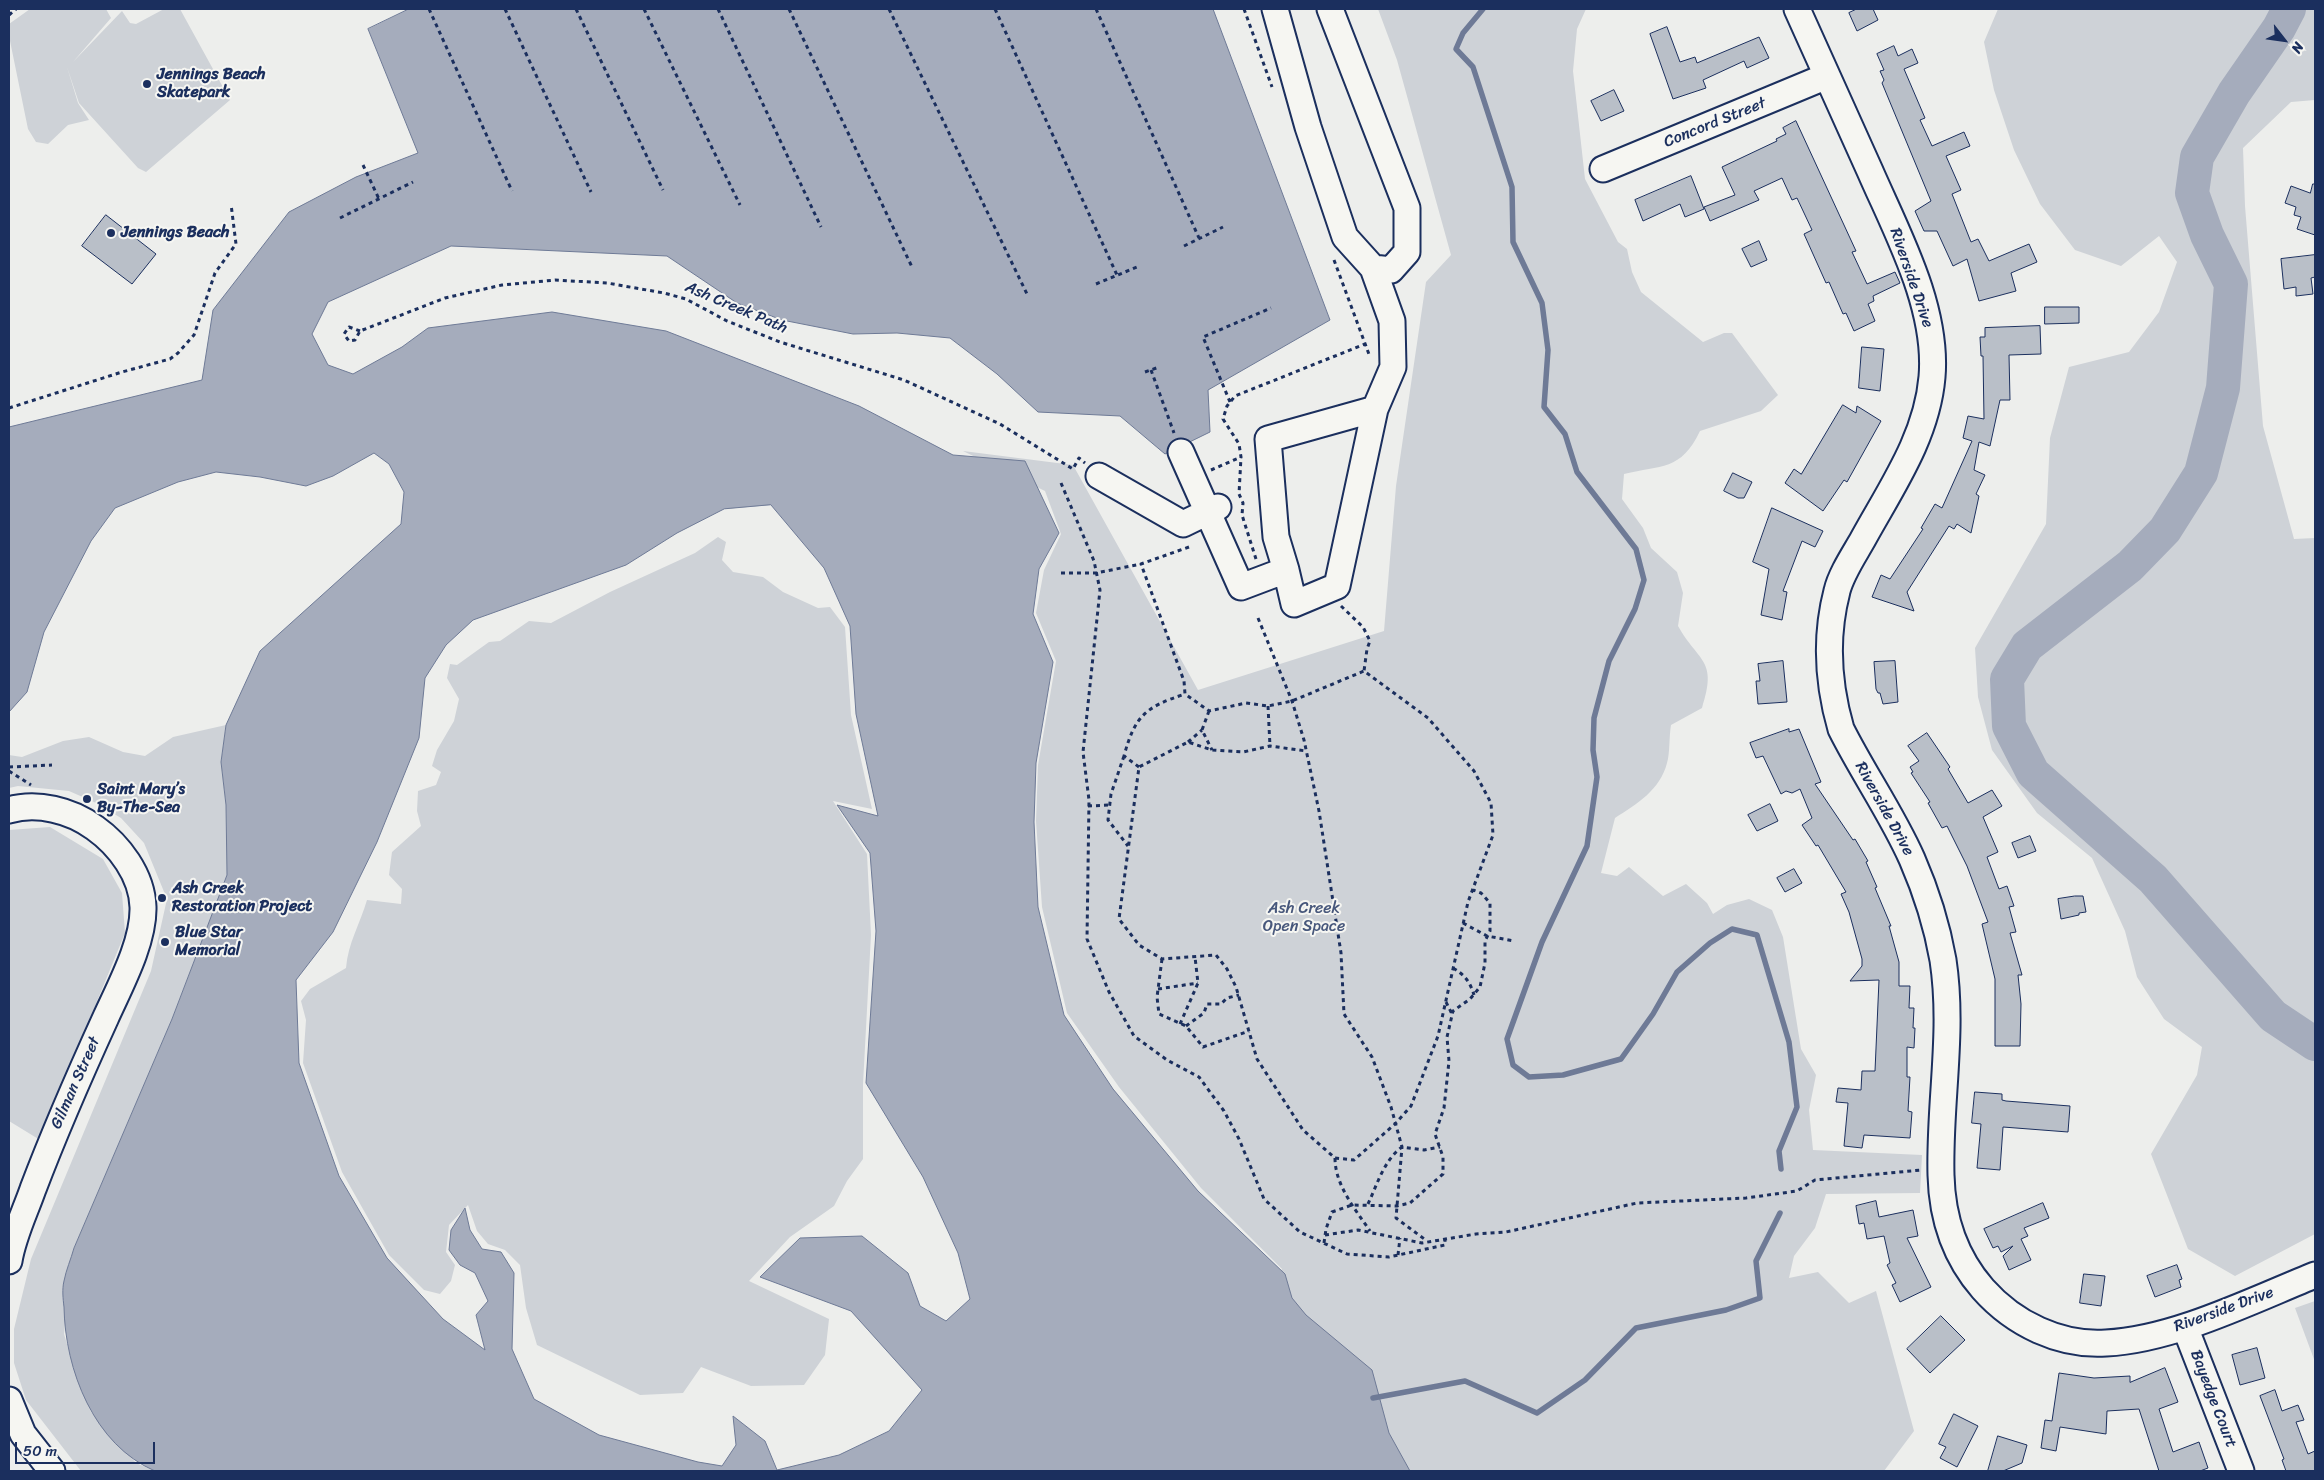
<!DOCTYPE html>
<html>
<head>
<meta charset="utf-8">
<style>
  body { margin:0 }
  #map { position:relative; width:2324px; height:1480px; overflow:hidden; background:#edeeec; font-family:Sriracha,sans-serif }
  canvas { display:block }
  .frame { position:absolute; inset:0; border:10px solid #1b2f5e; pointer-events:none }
  .north { position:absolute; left:2259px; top:15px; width:50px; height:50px; -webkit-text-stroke:4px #f6f6f2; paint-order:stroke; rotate:120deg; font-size:14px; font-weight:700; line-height:20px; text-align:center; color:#1b2f5e }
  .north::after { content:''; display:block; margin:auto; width:18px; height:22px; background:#1b2f5e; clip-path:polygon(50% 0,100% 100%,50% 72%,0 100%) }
  .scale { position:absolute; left:15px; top:1442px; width:140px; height:22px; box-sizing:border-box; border:2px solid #1b2f5e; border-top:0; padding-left:6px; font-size:15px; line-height:18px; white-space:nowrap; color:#1b2f5e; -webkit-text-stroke:4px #f6f6f2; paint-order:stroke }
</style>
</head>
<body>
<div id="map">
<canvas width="2324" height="1480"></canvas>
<div class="frame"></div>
<div class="north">N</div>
<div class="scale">50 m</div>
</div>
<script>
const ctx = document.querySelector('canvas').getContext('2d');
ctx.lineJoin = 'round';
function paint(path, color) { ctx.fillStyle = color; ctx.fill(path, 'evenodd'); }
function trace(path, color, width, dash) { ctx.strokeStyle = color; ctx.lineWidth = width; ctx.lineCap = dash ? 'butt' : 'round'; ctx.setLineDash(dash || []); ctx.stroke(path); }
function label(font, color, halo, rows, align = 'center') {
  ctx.font = font + ' Sriracha,sans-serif'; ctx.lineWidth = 4; ctx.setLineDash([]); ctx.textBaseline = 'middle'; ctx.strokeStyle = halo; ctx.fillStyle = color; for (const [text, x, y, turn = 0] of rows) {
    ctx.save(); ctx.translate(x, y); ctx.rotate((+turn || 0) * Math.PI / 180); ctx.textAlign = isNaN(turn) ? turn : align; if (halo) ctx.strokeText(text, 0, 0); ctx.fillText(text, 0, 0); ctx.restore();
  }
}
const green = new Path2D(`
  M30,9H106L111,18L73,62L122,11L130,23L136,24L164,9H180L230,100L146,172L138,168L79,103L67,67L78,103L89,120L68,125L48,144L36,142L28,129L9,36V24Z
  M1378,9H1586L1577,29L1573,71L1585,179L1618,242L1627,249L1632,272L1641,292L1703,342L1724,333H1732L1778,395L1761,411L1700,431C1681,471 1661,465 1624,474L1622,499L1643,528L1651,548L1677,572L1683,593L1678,626C1699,663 1718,659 1702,708L1671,725C1669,736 1670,754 1667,763C1660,790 1637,804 1615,818L1601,873L1617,876L1629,867L1663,896L1686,884L1707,903L1713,914L1727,905L1749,899L1772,910L1783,937L1801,1049L1816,1075L1809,1110L1813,1150L1922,1155L1920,1193L1826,1194L1815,1228L1794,1256L1789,1278L1818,1272L1849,1303L1876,1291L1914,1431L1884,1471H1392L1275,1279L1282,1269L1201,1188L1119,1087L1067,1013L1042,907L1036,821L1038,765L1056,661L1036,613L1044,570L1061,534L1045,491L963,451L1073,465L1198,690L1384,631L1396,486L1426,282L1451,255L1397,60Z
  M1998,9H2315V100L2291,102L2243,148L2245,206L2263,426L2294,539L2315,538V1234L2235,1276L2188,1249L2151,1154L2197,1075L2202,1047L2164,1019L2137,977L2125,931L2092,858L2037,813L1992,750L1978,697L1975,648L2046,524L2050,438L2069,367L2129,352L2159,312L2177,262L2159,236L2121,266L2075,250L2040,204L2014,150L1994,90L1984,42Z
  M718,537L726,542L722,560L733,572L763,577L783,592L818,608L830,607L845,627L851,715L872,809L833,801L867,854L871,935L863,1084V1159L847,1181L834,1206L790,1237L749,1281L829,1319L825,1355L804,1385L751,1386L701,1367L683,1393L640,1395L537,1345L526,1308L520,1265L505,1250L488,1244L477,1231L468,1205L449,1225L446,1252L455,1265L451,1281L440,1294L424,1290L389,1255L342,1172L303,1063L306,1020L301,1001L310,989L346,968C348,943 360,924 367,900L401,904L402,889L389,875L392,852L421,826L417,811L418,791L436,785L441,772L432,766L437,750L454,721L459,699L447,678L450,664L457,665L489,642L500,641L529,621L551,623L610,592L695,553Z
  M226,725L221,762L226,805L227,875L172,1019L74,1248L64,1334L78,1381L91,1412L136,1463L155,1471H81L26,1400L14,1363V1329L31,1259L151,971L167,899L144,843L121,818L94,802L69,791L18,786L9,788V755L22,757L63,741L89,737L123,752L145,756L173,737Z
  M50,827L103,859L122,893L125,933L40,1140L9,1121V830Z
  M2315,1301V1362L2295,1308Z`);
const water = new Path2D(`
  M409,9H1213L1330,320L1208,390L1210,432L1165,454L1120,416L1038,412L997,374L950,338L897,333L853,334L782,320L737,303L667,256L451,246L328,302L312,334L328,365L353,374L402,347L428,328L552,312L666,331L859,406L953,455L1025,461L1059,533L1039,569L1033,614L1053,662L1036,763L1034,822L1038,907L1064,1015L1113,1089L1198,1191L1285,1274L1292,1298L1306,1315L1372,1370L1389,1433L1410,1471H155C94,1445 65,1370 64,1307C63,1299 62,1289 64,1281C66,1270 71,1259 74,1248L172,1019L227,875L226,805L221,762L226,725L260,651L401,524L404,492L389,464L374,453L333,476L306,486L260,477L216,472L178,482L115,508L91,541L44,632L27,692L9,712V427L202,380L213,310L289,212L356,177L418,153L368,29ZM771,505L824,568L850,626L856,714L878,816L837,805L870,853L876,931L866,1083L923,1177L958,1253L970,1299L946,1321L920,1306L908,1273L862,1236L800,1238L760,1277L851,1311L922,1390L889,1431L839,1455L777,1470L765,1441L733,1416L736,1445L722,1466L698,1462L599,1435L534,1399L512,1349L514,1273L501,1252L482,1249L470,1230L465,1208L451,1230L449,1250L460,1265L475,1273L488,1301L476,1315L485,1350L443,1319L387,1258L339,1176L299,1063L296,980L333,932L377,842L419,738L425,678L446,645L473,620L626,565L677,533L724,509Z`);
const stream = new Path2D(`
  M1483,9L1463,33L1456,49L1473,67L1512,187L1513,242L1542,303L1548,350L1544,407L1565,434L1577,472L1636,549L1644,580L1635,609L1609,661L1594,718L1593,750L1597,777L1587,846L1542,942L1507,1039L1513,1065L1529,1077L1563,1075L1621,1059L1653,1014L1677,972L1710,943L1732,929L1757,935L1789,1042L1797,1107L1779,1151L1781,1169
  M1373,1398L1465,1381L1537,1413L1585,1380L1636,1328L1726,1310L1760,1298L1756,1261L1780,1213`);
const river = new Path2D(`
  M2289,9L2279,28L2234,93L2197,157L2192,193L2207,235L2231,284L2223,388L2201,473L2165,530L2130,566L2027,646L2007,679L2009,726L2033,773L2153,879L2273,1016L2315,1044`);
const building = new Path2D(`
  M1857,9H1873L1878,20L1857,31L1849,13Z
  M1667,27L1680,62L1695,57L1697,63L1759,37L1769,58L1747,68L1744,61L1703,80L1706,88L1673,99L1650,34Z
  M1894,46L1898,56L1912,49L1918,63L1904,69L1925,118L1920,120L1932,146L1964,132L1970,146L1946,156L1961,190L1952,194L1971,242L1978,239L1989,261L2029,244L2037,262L2011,273L2016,291L1979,301L1967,259L1953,266L1937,231H1924L1915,211L1931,201L1882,83L1884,80L1880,71L1884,70L1877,54Z
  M1614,90L1624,111L1601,121L1591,101Z
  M1796,121L1856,251L1852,252L1867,284L1895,272L1900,283L1873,296L1874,301L1868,304L1875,321L1854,331L1846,313L1843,314L1829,282L1826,283L1804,234L1812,230L1797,198L1792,200L1782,178L1754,191L1759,200L1710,221L1704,207L1735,195L1722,167L1777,141L1776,139L1786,134L1783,128Z
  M1691,176L1704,209L1685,217L1680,204L1643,221L1635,200Z
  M2313,184H2315V235L2297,229L2301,217L2294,215L2296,207L2285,203L2291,186L2310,193Z
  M106,215L156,254L132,284L82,246Z
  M1759,241L1767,260L1751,267L1742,249Z
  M2315,255V277L2311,278L2313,294L2296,296V287L2284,289L2281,259Z
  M2045,307H2079V323L2045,324Z
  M2040,326L2041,354L2009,355L2010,400H2000L1990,446L1979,442L1974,470L1985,475L1976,494L1979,496L1971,533L1957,524L1954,529L1949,526L1907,592L1914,611L1872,597L1881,575L1890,579L1923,529L1921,528L1935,504L1942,508L1972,441L1963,438L1968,416L1984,419L1983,356H1981L1980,337H1985V328Z
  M1862,347L1884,349L1880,391L1859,388Z
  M1843,405L1856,413L1857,406L1881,421L1847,482L1844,480L1823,511L1785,483L1794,469L1801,474Z
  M1733,473L1752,482L1744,498H1738L1724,491Z
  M1772,508L1823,531L1815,547L1802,541L1783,591L1787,592L1782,620L1761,615L1769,569L1753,562Z
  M1783,661L1787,702L1758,704L1756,681H1760L1758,664Z
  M1895,661L1898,702L1883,704L1880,693H1878L1876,689L1874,662Z
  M1789,729V732L1799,729L1821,782L1815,784L1853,840L1855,839L1868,861L1866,862L1877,887L1875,888L1891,926H1889L1899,962V986H1910L1909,1008H1914L1913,1028H1915L1914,1048L1907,1047V1077H1910L1908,1111L1912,1112L1910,1138L1864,1135L1862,1148L1844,1146L1848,1103L1836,1102L1838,1088L1861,1090L1862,1071H1875L1879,980L1850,981L1862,966V959L1849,912L1841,894L1846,892L1818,845L1816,846L1802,825L1812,818L1800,789L1792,793L1786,791L1781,794L1763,756L1756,758L1750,743Z
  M1927,733L1950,767L1948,769L1968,803L1992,790L2002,806L1983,817L1998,852L1987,857L1999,889L2007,886L2014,906L2009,907L2016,932L2010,933L2022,975H2018L2021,1004L2020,1046H1995V979L1982,924L1988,922L1967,866L1947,826L1942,828L1928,803L1930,802L1911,773L1913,772L1910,767L1919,761L1908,746Z
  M1770,804L1778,821L1757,831L1748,815Z
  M2030,836L2036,851L2018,858L2012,843Z
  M1794,869L1802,883L1785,892L1777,878Z
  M2075,896H2083L2086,912L2079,913V915L2061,919L2058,899Z
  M1975,1092L2002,1094V1100L2006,1101L2070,1106L2068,1132L2003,1127L2000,1170L1977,1168L1981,1124L1972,1123Z
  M1876,1201L1879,1217L1913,1210L1918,1236L1907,1238L1931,1287L1900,1302L1892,1285L1896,1283L1887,1265L1890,1263L1884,1236L1867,1239L1864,1223L1859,1224L1856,1206Z
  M2043,1203L2049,1218L2024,1228L2028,1236L2021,1239L2031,1260L2009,1270L2003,1256L2013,1246L2001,1252L1998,1246L1993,1248L1984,1229Z
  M2177,1265L2182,1279L2179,1280L2181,1287L2155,1297L2147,1276Z
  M2084,1274L2105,1276L2101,1306L2080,1303Z
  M1941,1316L1965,1340L1930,1373L1907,1349Z
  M2257,1348L2265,1378L2240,1385L2232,1355Z
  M2165,1368L2178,1402L2159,1409L2173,1452L2199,1442L2208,1468L2200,1471H2159L2139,1409L2107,1411L2106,1434L2060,1427L2056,1451L2041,1448L2045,1420L2052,1421L2059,1373L2094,1378L2130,1376V1382Z
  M2275,1390L2282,1411L2298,1405L2304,1420L2296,1422L2308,1454L2315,1451V1471H2286L2282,1460L2284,1459L2260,1396Z
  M1954,1414L1978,1426L1957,1467L1940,1458L1946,1447L1939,1444Z
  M1998,1436L2027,1445L2022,1463L2003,1471H1988Z`);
const path = new Path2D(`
  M429,9L512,191
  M505,9L591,192
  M576,9L663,190
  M644,9L740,205
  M718,9L821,227
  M789,9L912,267
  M889,9L1027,294
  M995,9L1117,275
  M1096,9L1199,238
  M1244,9L1272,87
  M9,15L16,9
  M363,165L379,199
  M340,218L413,182
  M1184,246L1223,227
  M1334,260L1370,357
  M1096,284L1137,267
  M360,331L349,327L344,334L349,341L355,340L360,331L445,298L502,285L555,280L607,283L664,293L686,299L727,321L780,342L904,380L1000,424L1073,469L1079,458L1085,463
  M1151,370L1174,433
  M1145,372L1159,367
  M1230,402L1203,337L1271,308
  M9,408L122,372L170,359L178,353L194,335L215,273L236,244L231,204
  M1211,470L1241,457
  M1061,483L1094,561L1100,590L1083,752L1089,800L1087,939L1109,992L1134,1036L1167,1060L1199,1077L1224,1111L1239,1139L1264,1199L1300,1232L1347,1254L1389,1257L1445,1245V1240
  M1189,547L1141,564L1184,681L1185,694L1209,711L1246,703L1268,706L1292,701L1364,671L1428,718L1474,771L1491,803L1493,835L1468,902L1438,1036L1411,1106L1395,1124L1354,1160L1335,1158L1303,1130L1257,1059L1236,987L1227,969L1216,955L1162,959L1139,945L1119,919L1139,767L1188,742L1212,750L1243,752L1270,746L1306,751
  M1256,559L1242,515L1243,503L1239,494L1241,457L1239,444L1223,419L1227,406L1235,396L1365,344
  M1061,573H1096L1141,564
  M1341,606L1363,627L1370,641L1367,649L1364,671
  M1258,618L1292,701L1304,740L1319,811L1341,953L1344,1014L1372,1057L1391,1107L1402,1147L1396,1218L1427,1241
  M1268,706L1270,746
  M1209,711L1202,730L1212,750
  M1188,742L1202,730
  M1124,756L1111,794L1108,820L1128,846
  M9,767L52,765
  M1139,767L1124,756C1135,715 1146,707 1185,694
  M9,771L31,785
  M1088,806L1110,805
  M1463,923L1487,936L1514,941
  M1162,959L1157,997L1159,1014L1186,1026L1203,1047L1249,1031
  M1453,968C1465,975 1470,982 1474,995
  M1158,989L1198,983
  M1446,1002L1452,1014
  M1180,1024L1198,983L1195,957
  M1186,1026L1204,1013L1207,1004H1221L1227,998L1239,995
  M1335,1158C1335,1185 1355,1209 1370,1231
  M1368,1204C1377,1185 1384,1160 1402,1147L1424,1150L1440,1147
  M1325,1235L1358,1230L1422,1243L1476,1234L1506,1232L1637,1203L1746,1198L1797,1191L1815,1180L1921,1170
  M1324,1243L1326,1229L1332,1212L1352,1205L1397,1206L1410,1203L1443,1174V1157L1435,1134L1444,1108L1449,1061L1447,1037L1453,1011L1470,999L1480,987L1485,963V941L1490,931V903L1481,893L1473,890
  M1398,1255L1400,1238`);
const minor = new Path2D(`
  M1275,9L1308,127L1345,237L1373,268L1392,321L1393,367L1375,409L1337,586L1294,604L1286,570L1276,537L1268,439L1375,409
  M1330,9L1407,208V252L1391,270L1373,268
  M1797,9C1821,63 1846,117 1870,171C1897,233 1938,307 1932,377C1927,437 1891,488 1863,539C1854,555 1841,574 1837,591C1825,637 1828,684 1841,729C1863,773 1892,814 1912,859C1926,891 1937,926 1943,960C1954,1032 1939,1103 1941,1175C1942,1218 1955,1257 1983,1289C2014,1324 2060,1346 2106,1343C2173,1340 2253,1300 2315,1275
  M1603,169L1827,76
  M1181,452L1241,587L1286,570
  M1099,476L1183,524L1218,507
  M9,810C37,802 71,810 95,828C119,845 142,875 143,907C144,942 120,986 106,1017C80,1074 55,1131 33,1189C25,1212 13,1236 9,1261
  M2185,1327L2241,1471
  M9,1400L23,1434L52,1471`);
const markers = [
  [147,84,5,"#1b2f5e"],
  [111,233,5,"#1b2f5e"],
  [87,799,5,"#1b2f5e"],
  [162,898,5,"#1b2f5e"],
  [165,942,5,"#1b2f5e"]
];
const poiNames = [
  ["Jennings Beach",157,75],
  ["Skatepark",157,93],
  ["Jennings Beach",121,233],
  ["Saint Mary’s",97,790],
  ["By-The-Sea",97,808],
  ["Ash Creek",172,889],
  ["Restoration Project",172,907],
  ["Blue Star",175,933],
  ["Memorial",175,951]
];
const streetNames = [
  ["Concord Street",1715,123,-22],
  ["Riverside Drive",1911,278,71],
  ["Ash Creek Path",736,308,23],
  ["Riverside Drive",1884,809,61],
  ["Gilman Street",76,1083,-66],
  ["Riverside Drive",2224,1310,-20],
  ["Bayedge Court",2213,1399,69]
];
const parkNames = [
  ["Ash Creek",1304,909],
  ["Open Space",1304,927]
];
paint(green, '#ced2d7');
paint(water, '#a5acbc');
trace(water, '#6e7a96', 1);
trace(stream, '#6e7a96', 5.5);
trace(river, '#a5acbc', 34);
paint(building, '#b9bfc8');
trace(building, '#1b2f5e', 1);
trace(minor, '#1b2f5e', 29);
trace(path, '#1b2f5e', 3, [4, 4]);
trace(minor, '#f6f6f2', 25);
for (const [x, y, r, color] of markers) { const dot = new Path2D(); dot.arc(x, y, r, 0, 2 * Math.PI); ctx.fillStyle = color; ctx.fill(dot); trace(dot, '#f6f6f2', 2); }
label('bold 16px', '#1b2f5e', '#f6f6f2', poiNames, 'left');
label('16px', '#1b2f5e', '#f6f6f2', streetNames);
label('16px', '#48587c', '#f6f6f2', parkNames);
</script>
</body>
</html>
